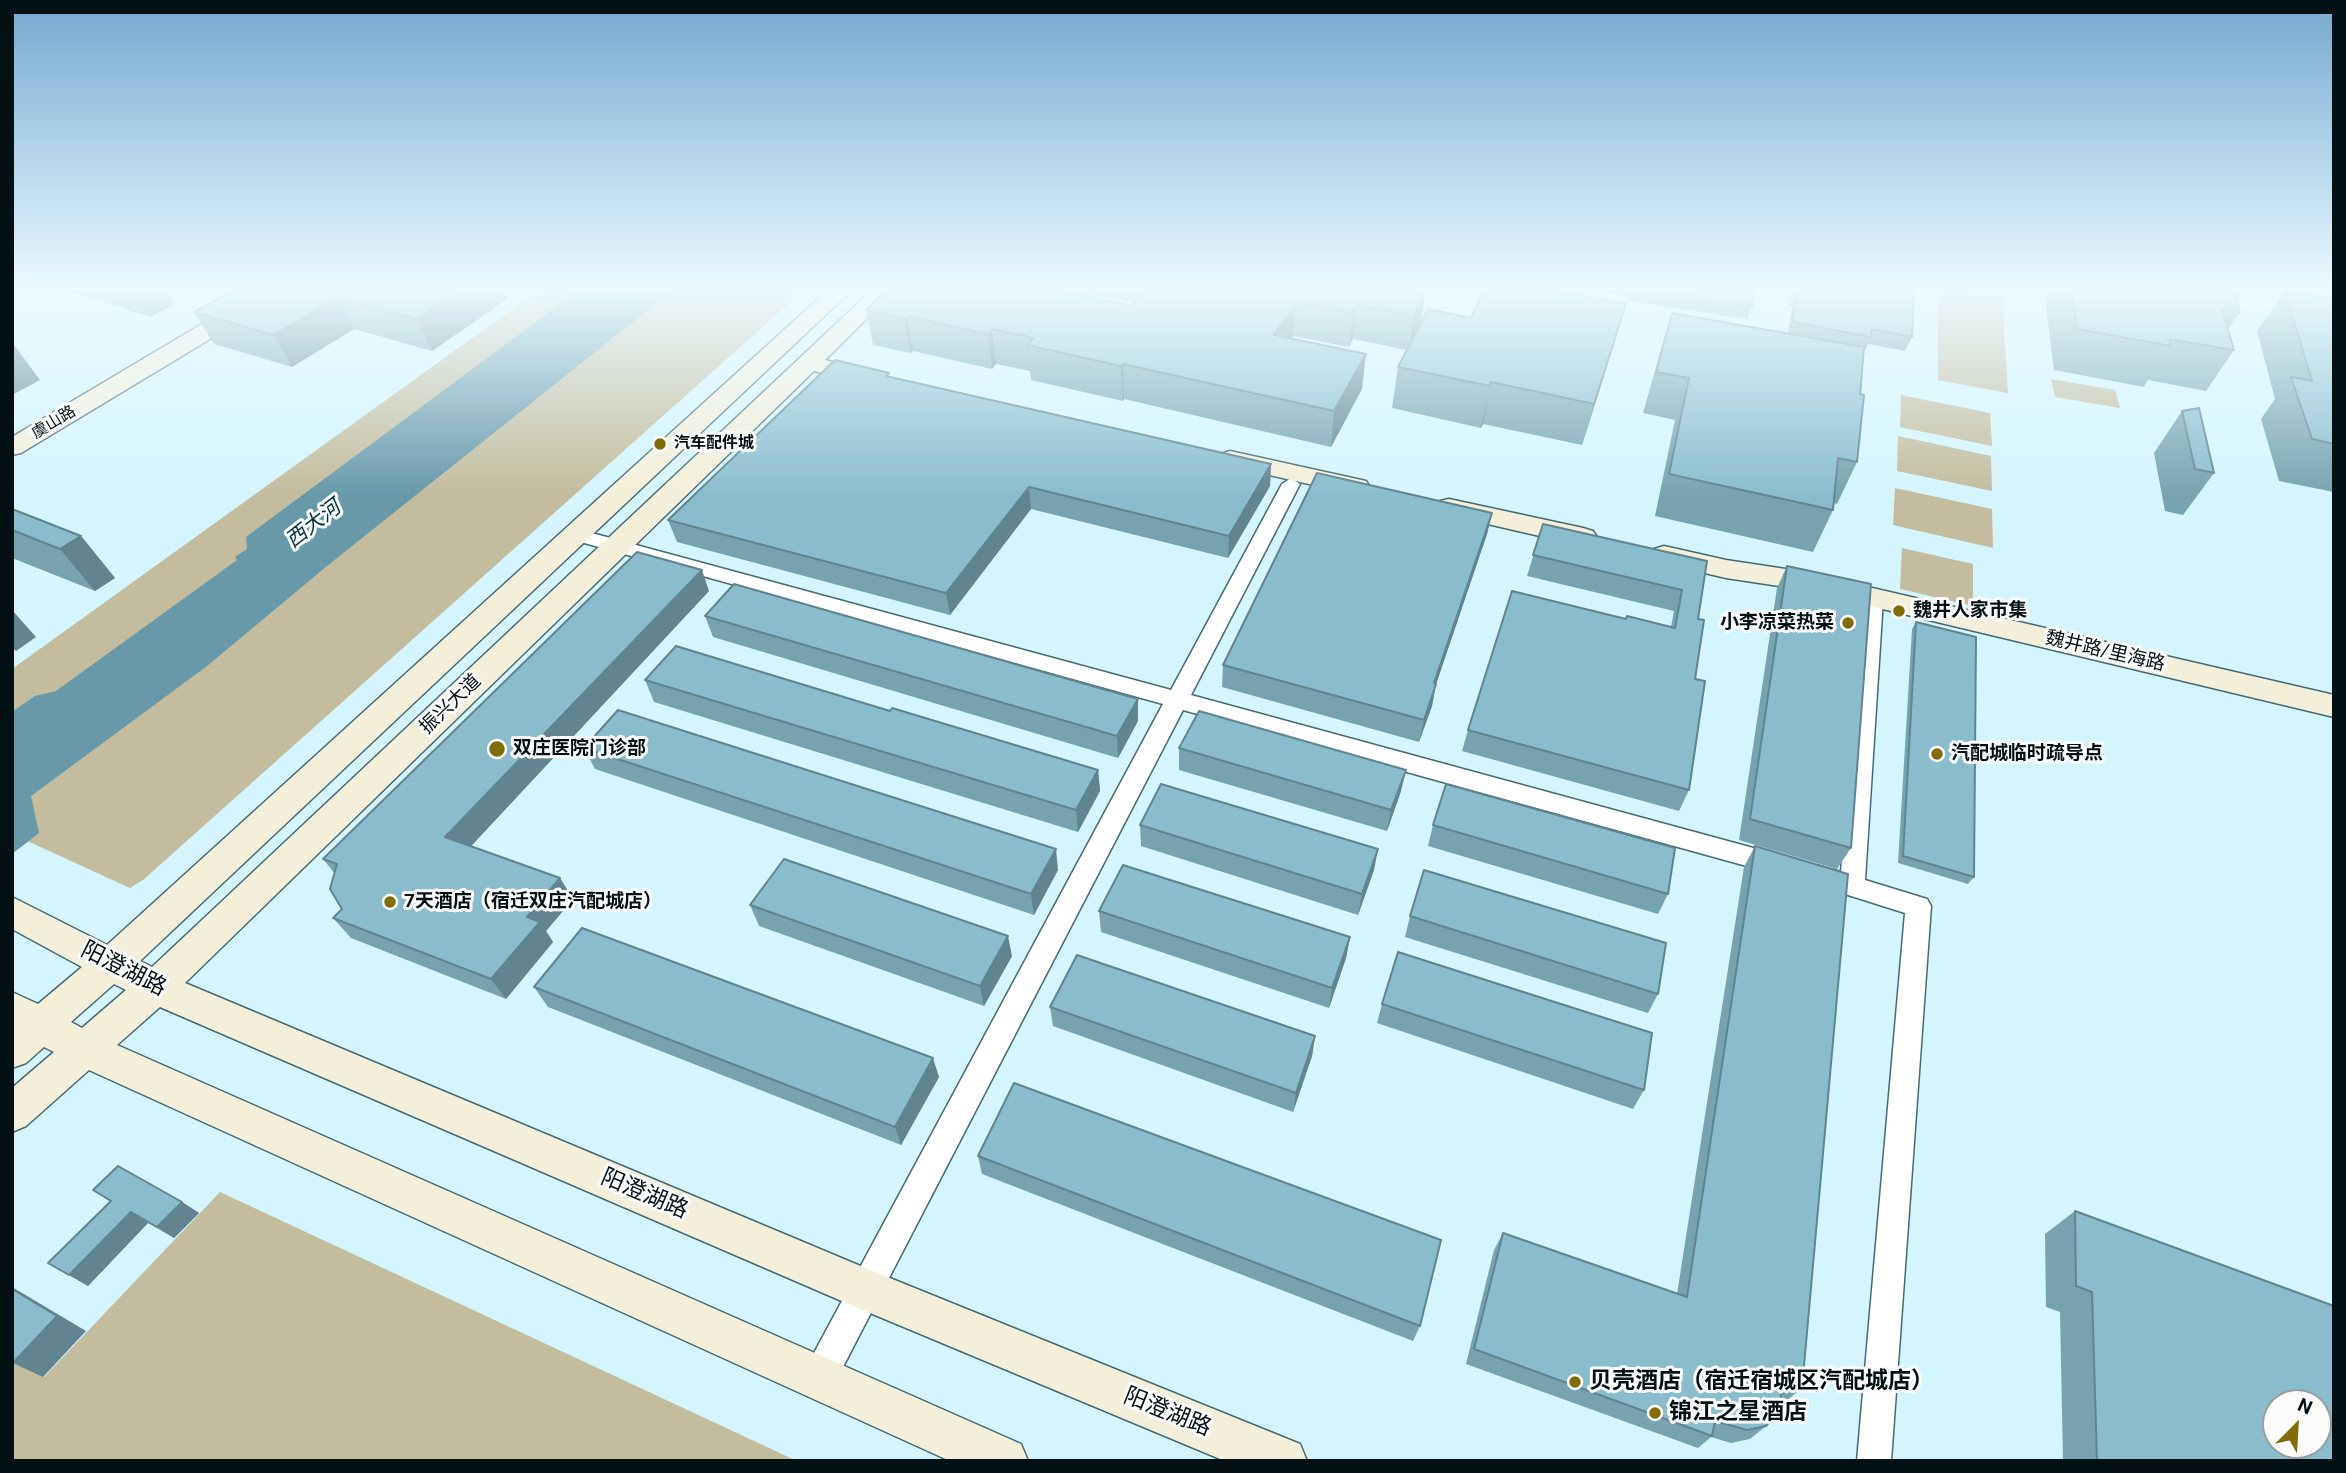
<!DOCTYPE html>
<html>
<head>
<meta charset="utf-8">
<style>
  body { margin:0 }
  #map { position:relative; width:2346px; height:1473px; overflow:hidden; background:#d5f5fe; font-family:Roboto,sans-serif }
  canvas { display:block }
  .frame { position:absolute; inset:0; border:14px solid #031014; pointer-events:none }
  .north { position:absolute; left:2262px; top:1389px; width:70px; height:70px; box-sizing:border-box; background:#fbfbfb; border:2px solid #989d9f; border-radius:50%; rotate:24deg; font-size:19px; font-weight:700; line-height:28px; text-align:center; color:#031014 }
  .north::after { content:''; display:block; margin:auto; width:24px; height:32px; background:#816d08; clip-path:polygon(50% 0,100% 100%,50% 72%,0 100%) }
</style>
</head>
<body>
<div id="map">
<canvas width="2346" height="1473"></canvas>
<div class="frame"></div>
<div class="north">N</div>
</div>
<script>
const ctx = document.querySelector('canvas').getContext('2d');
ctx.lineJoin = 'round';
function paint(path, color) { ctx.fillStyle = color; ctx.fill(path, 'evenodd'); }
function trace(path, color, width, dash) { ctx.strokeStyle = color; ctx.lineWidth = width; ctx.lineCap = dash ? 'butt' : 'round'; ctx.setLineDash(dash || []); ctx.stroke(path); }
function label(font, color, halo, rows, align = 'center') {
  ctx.font = font + ' Roboto,"Noto Sans SC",sans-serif'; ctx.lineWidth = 6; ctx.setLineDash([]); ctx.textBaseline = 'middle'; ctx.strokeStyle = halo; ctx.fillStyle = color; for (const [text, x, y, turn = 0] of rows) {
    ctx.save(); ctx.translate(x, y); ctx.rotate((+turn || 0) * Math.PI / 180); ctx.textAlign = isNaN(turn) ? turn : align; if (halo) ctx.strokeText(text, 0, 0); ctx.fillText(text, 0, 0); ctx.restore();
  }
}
const green = new Path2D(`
  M539,290H804L143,880L130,888L12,834V669Z
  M1938,290H1968L2002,296L2008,393L1938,380Z
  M2051,379L2115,390L2120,408L2055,397Z
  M1901,395L1990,413L1992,446L1900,427Z
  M1898,436L1991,456L1992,491L1897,471Z
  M1895,488L1992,509L1993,548L1893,525Z
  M1902,548L1973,564V606L1900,589Z
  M220,1192L797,1461H12V1358L44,1377Z`);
const water = new Path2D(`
  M579,290H673L327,566L207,666L31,796L39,833L12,854V712L35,696L56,691L237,560L235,557L247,549L246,537Z`);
const street = new Path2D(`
  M1291,478L1300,484L1191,695L1779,855L1788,858L1791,865L1788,872L1779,875L1183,710L831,1390L819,1394L807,1390L803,1378L807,1366L1163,704L570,539L567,535L570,531L577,529L1171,690L1282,484Z
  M1873,592L1880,594L1883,599L1865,880L1927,899L1931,906L1891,1461H1857L1905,913L1810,883L1807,876L1810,869L1819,866L1841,872L1863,599L1866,594Z`);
const secondary = new Path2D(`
  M259,290H286L283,295L21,453L12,455V437Z
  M828,290H852L140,961L152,967L872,290H896L825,360L877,373L881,378L877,383L869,385L814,371L185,983L870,1270L1300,1444L1307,1461H1225L851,1305L160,1007L117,1045L1021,1444L1028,1461H950L89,1070L26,1126L12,1132V1088L54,1052L44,1047L26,1063L12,1068V992L38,1004L82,967L12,929V897L107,945ZM114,984L126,990L82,1028L71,1022Z
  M1230,451L1366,481L1370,487L1366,493L1357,495L1221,464L1217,459L1221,454Z
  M1449,499L1583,528L1593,531L1597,537L1593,543L1583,546L1440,513L1436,507L1440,501Z
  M1664,546L1726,560L1799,571L2334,695V717L1799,589L1726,578L1654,561L1650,555L1654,549Z`);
const wall = new Path2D(`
  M65,290H167L175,304L150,317Z
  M235,290H503L507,299L432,351L354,329L292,367L214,344L194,312Z
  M1073,290H1426L1421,321L1417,332L1471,318L1483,291L1481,290H1554L1626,304L1582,445L1483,424L1481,428L1392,408L1398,367L1407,350L1353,339L1349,347L1293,336L1292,338L1362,389L1331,447L1124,399L1123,401L1031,380L1030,371L996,364L992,369L913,351L910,353L873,345L866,310L1132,306L1135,303Z
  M1593,290H1755L1752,306L1747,319L1630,301L1631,297Z
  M1791,290H1914L1912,337L1905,351L1868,344L1865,351H1864L1857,462L1837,504L1834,503L1833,510L1813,552L1655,516L1675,420L1643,413L1660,353L1672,313L1788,333L1792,307L1788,306Z
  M2044,290H2246L2238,303L2240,312L2228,330L2234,350L2206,391L2148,380L2144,387L2054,370Z
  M2285,291L2334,299V492L2279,481L2261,419L2275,399L2257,331Z
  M890,377L1271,464L1270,486L1228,558L1031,509L950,615L677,542L668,520Z
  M2182,411L2214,473L2183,515L2165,511L2154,453Z
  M12,509L81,536L115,578L95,591L12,558Z
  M1492,513L1487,534L1436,684L1432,706L1419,742L1222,687L1223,665Z
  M1543,524L1707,561L1698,619L1689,790L1679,811L1462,751L1468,730L1625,619L1671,627L1674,611L1527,576Z
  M1787,566L1851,848L1837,869L1739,840L1777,588Z
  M709,591L471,846L560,878L573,899L546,931L553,942L506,999L351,938L333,918L342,909L335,874L323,859Z
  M705,616L1138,721L1118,758L713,637Z
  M1916,622L1974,877L1968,884L1898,863L1912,629Z
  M645,680L890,711L1098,770L1100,791L1078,832L654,702Z
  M584,748L1058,870L1034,915L595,769Z
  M1179,748L1401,791L1387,831L1179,770Z
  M1140,825L1374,870L1358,915L1141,846Z
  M1433,825L1668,894L1658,914L1428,846Z
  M1755,846L1802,1388L1785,1402L1781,1400L1766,1426L1750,1439L1731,1443L1711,1437L1698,1448L1466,1364L1494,1250L1503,1233L1677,1294L1744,867Z
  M750,905L1012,956L984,1006L759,926Z
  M1099,911L1350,937L1346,958L1329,1008L1101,932Z
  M1410,916L1658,994L1648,1013L1405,937Z
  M534,987L939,1077L901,1145L548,1007Z
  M1382,1004L1644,1090L1633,1109L1377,1023Z
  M1050,1007L1315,1036L1312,1056L1293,1112L1053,1026Z
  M978,1156L1420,1326L1413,1341L982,1174Z
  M93,1190L182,1202L199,1213L174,1238L148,1223L88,1286L69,1275L110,1201Z
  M2075,1211L2334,1461H2063L2060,1312L2046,1307L2045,1234Z`);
const shadedWall = new Path2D(`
  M133,290H167L175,304L150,317Z
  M460,290H503L507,299L432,351L417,319Z
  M1425,290H1426L1421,321L1409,350L1414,315Z
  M337,298L354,329L292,367L273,335Z
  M1296,302L1293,336L1272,370L1274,335Z
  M1626,304L1614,344L1582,445L1594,404Z
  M1357,305L1353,339L1349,347L1353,313Z
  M907,316L913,351L910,353L905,319Z
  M992,329L996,364L992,369L988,334Z
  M12,342L40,380L12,395Z
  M1366,354L1362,389L1331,447L1334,411Z
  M1123,364L1124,399L1123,401L1121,366Z
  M1491,382L1483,424L1481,428L1490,386Z
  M1271,464L1270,486L1228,558L1229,536Z
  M1029,487L1031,509L950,615L946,593Z
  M1492,513L1487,534L1429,705L1434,683Z
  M81,536L115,578L95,591L60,549Z
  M702,570L709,591L460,858L445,837Z
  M12,610L36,637L16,651L12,647Z
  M1436,684L1432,706L1419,742L1424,720Z
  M1138,699V721L1118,758L1117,736Z
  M1098,770L1100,791L1078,832L1076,810Z
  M1406,770L1401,791L1387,831L1391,810Z
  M1056,849L1058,870L1034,915L1031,894Z
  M1378,849L1374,870L1358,915L1362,894Z
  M560,878L573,899L546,931L553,942L506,999L491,979L527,917Z
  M1008,936L1012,956L984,1006L980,986Z
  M1350,937L1346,958L1329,1008L1332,988Z
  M1315,1036L1312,1056L1293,1112L1296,1093Z
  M933,1058L939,1077L901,1145L895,1127Z
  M182,1202L199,1213L174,1238L157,1227Z
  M131,1212L148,1223L88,1286L69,1275Z
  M12,1287L86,1331L43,1377L13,1363Z`);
const building = new Path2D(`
  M235,290H460L417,319L337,298L273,335L194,312Z
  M887,290H1058L1132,306L1145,290H1425L1414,315L1357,305L1353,313L1296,302L1274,335L1366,354L1334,411L1123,364L1121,366L1027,345L1034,338L992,329L988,334L907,316L905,319L866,310Z
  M1483,290H1554L1626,304L1594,404L1491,382L1490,386L1398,367L1428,309L1471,318Z
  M1654,290H1755L1752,306Z
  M1794,290H1914L1912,337L1872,329L1871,337L1793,322L1797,293L1794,292Z
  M2071,290H2234L2240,312L2222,309L2234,350L2169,339L2171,346L2077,329Z
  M2285,291L2334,299V444L2312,439L2291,377L2312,381Z
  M1672,313L1864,347L1860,394L1864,395L1857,462L1838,458L1833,510L1669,474L1689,378L1656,372Z
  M835,360L889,373L886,376L1271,464L1229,536L1029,487L946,593L668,520Z
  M2199,408L2214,473L2195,469L2182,411Z
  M1317,473L1492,513L1434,683L1436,684L1424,720L1223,665Z
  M12,509L81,536L60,549L12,530Z
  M1543,524L1707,561L1698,619L1704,620L1695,679L1705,681L1689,790L1468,730L1512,591L1626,619L1627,616L1675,628L1682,590L1533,555Z
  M637,552L702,570L445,837L560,878L527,917L540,922L491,979L333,918L342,909L330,889L337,864L323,859Z
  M1787,566L1871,584L1851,848L1750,819Z
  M734,584L1138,699L1117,736L705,616Z
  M1916,622L1976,637L1974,877L1903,856Z
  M676,646L890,711L892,708L1098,770L1076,810L645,680Z
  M618,710L1056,849L1031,894L584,748Z
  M1199,711L1406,770L1391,810L1179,748Z
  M1161,784L1378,849L1362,894L1140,825Z
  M1446,784L1675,848L1668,894L1433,825Z
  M1755,846L1848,874L1802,1388L1783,1382L1779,1410L1766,1426L1747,1430L1715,1421L1712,1436L1474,1349L1503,1233L1687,1297Z
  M784,859L1008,936L980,986L750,905Z
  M1123,865L1350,937L1332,988L1099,911Z
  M1424,870L1666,943L1658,994L1410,916Z
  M582,928L933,1058L895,1127L534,987Z
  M1398,952L1652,1033L1644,1090L1382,1004Z
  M1077,955L1315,1036L1296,1093L1050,1007Z
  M1014,1083L1441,1240L1420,1326L978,1156Z
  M118,1166L182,1202L157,1227L131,1212L69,1275L48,1263L111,1201L93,1190Z
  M2075,1211L2334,1306V1461H2097L2092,1292L2076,1286ZM2276,1403H2318V1445H2276Z
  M12,1289L57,1316L13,1363H12Z`);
const markers = [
  [660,444,7,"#816d08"],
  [1899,611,7,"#816d08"],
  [1848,623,7,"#816d08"],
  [497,749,9,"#816d08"],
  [1937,754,7,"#816d08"],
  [390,902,7,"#816d08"],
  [1575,1382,7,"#816d08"],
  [1655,1413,7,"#816d08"]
];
const farStreetnames = [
  ["虞山路",54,423,-31]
];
const farPoinames = [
  ["汽车配件城",674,444]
];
const poiNames = [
  ["魏井人家市集",1913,611],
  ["小李凉菜热菜",1834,623,"right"],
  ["双庄医院门诊部",513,749],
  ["汽配城临时疏导点",1951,754],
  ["7天酒店（宿迁双庄汽配城店）",404,902]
];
const streetNames = [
  ["魏井路/里海路",2105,652,13],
  ["振兴大道",451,705,-44]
];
const waterNames = [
  ["西大河",314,525,-38]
];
const nearStreetnames = [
  ["阳澄湖路",123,970,27],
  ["阳澄湖路",644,1195,23],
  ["阳澄湖路",1167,1413,22]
];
const nearPoinames = [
  ["贝壳酒店（宿迁宿城区汽配城店）",1589,1382],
  ["锦江之星酒店",1669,1413]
];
paint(green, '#c3bc9e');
paint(water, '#6799a8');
trace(street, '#466a74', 3);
trace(secondary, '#466a74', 3);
paint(street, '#fff');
paint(secondary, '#f4efda');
paint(wall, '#77a3af');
paint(shadedWall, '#61848f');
paint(building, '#8abdcc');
trace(building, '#61848f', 2);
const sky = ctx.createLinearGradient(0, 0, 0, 496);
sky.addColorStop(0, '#74a9ce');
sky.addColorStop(0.58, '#ecfaff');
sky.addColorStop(1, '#ecfaff00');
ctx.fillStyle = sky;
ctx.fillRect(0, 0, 2346, 496);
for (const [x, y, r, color] of markers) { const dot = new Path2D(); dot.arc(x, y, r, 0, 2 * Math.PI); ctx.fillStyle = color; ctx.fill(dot); trace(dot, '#fbfbfb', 2.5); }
label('16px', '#031014', '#fbfbfb', farStreetnames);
label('bold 16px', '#031014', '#fbfbfb', farPoinames, 'left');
label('bold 19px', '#031014', '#fbfbfb', poiNames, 'left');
label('19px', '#031014', '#fbfbfb', streetNames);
label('italic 21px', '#00323d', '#fbfbfb', waterNames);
label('23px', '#031014', '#fbfbfb', nearStreetnames);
label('bold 23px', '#031014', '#fbfbfb', nearPoinames, 'left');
</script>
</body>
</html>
